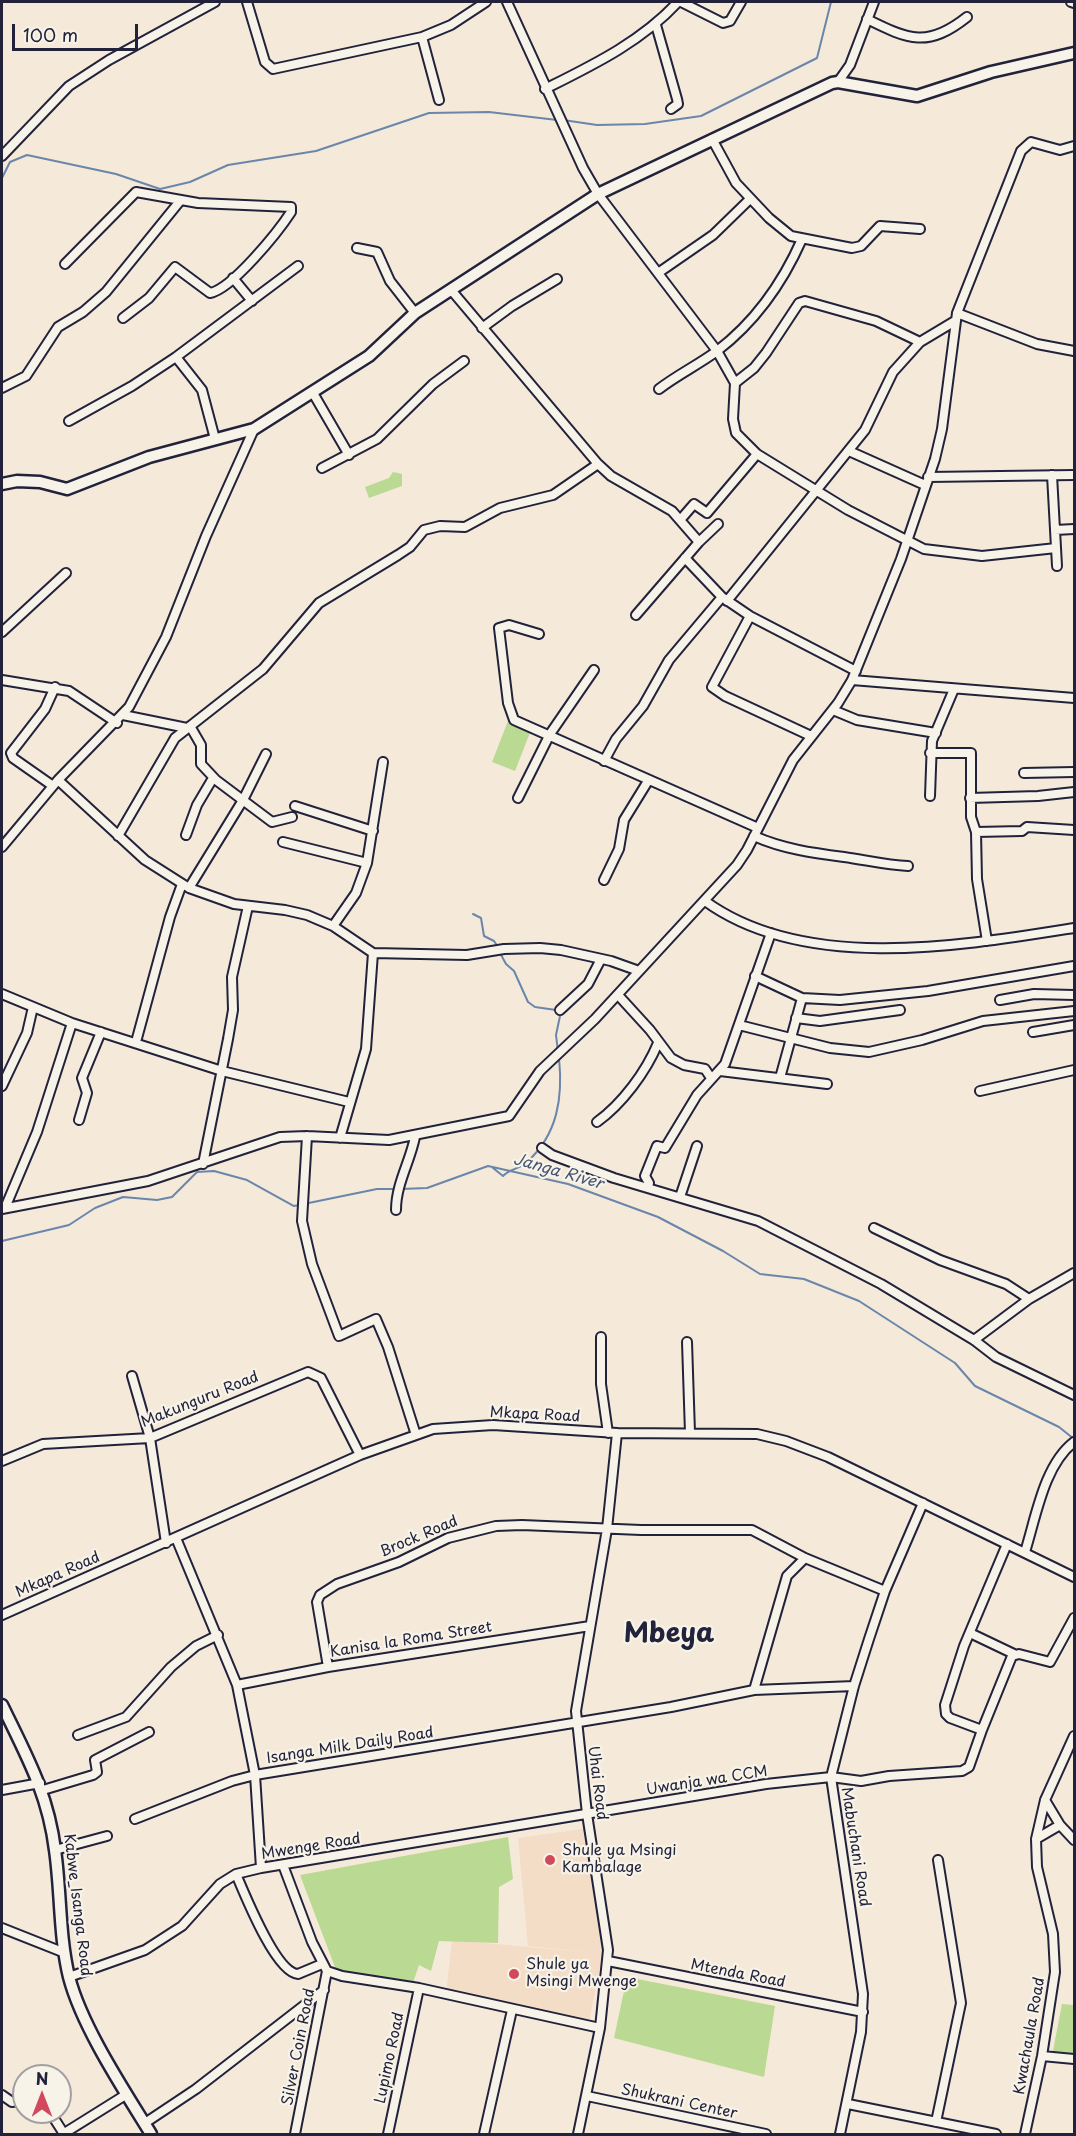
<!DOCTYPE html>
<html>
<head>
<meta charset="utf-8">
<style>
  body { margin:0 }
  #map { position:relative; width:1076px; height:2136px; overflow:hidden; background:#f5e9d9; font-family:"Playpen Sans",sans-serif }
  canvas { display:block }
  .frame { position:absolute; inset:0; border:3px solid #22223b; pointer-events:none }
  .north { position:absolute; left:12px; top:2064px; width:60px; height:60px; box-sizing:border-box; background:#f7f3e8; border:2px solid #a29fa3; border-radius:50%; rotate:0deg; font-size:16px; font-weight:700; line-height:24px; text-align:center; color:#22223b }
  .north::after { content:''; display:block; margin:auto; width:21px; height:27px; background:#d1495b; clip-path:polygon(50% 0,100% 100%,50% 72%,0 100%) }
  .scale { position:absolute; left:12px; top:24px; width:126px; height:27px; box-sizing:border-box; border:3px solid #22223b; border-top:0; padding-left:8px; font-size:18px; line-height:21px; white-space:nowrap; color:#22223b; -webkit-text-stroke:4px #f7f3e8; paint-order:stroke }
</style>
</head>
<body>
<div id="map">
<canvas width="1076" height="2136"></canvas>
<div class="frame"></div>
<div class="north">N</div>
<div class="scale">100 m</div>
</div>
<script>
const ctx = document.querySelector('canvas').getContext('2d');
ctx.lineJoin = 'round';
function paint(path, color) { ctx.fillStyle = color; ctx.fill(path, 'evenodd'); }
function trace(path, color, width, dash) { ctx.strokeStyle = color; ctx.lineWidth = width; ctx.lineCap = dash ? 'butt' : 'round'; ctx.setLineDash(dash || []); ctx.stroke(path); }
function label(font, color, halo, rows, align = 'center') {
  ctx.font = font + ' "Playpen Sans",sans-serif'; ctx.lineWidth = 4.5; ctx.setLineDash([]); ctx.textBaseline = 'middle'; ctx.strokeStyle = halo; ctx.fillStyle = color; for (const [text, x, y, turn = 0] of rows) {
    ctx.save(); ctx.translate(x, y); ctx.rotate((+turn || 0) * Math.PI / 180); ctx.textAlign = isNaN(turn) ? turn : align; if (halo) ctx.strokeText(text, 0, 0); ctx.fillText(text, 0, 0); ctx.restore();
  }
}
const built = new Path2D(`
  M589,1828L603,1954L589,2021L446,1994L452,1940L594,1953L528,1946L518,1838Z`);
const green = new Path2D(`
  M393,472L402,474V486L369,498L365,487L389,478Z
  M508,721L531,730L515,771L492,762Z
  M508,1837L513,1879L499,1887L498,1943L439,1941L431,1971L419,1965L411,1989L338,1975L300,1875Z
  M627,1977L775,2006L764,2077L614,2038Z
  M1062,2004L1074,2005V2058L1052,2056Z`);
const stream = new Path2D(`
  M563,120L597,125L645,124L701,116L817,58L831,2
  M2,178L10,162L27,155L116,174L160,189L190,182L228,165L316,151L429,113L489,112L557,120
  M473,914L481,918L484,936L494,941L498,947
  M500,953L506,964L514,971L528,1002L535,1007L556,1010L560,1016L556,1035L558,1052
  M493,1168L503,1176C509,1169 520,1169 527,1162C558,1134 563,1097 559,1058
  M401,1189L427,1188L488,1166L568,1184L658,1217L723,1251L760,1274L804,1279L859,1301L955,1363L975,1386L1059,1427L1074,1439
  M2,1241L69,1225L95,1208L123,1197L157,1200L172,1197L197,1172L214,1171L247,1180L294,1206L377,1189H396`);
const minor = new Path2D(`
  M247,2L265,62L273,69L422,37L451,25L486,2
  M507,2L583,168L598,194L717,351L735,383L733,419L736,433L757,454L848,510L924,549L982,556L1056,548
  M681,2L723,23L730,21L741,2
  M1071,2L1074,3
  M867,19C909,40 928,48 967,17
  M656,25L677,99L678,104L671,109
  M422,37L439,100
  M838,82L850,65L874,2
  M545,89C593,65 641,42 678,2
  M712,139L736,183L769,218L791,236L852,248L861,246L880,226L920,229
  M2,156L69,86L109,60L215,2
  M357,248L377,252L390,281L415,313
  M65,264L136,192L198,203L291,207V212C278,232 232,289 210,293L175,267L149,298L123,318
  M658,273L713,235L750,199
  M233,278L252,301
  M452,291L598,464L611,476L672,511L699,542
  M957,313L1037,344L1074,351
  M482,328L512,306L557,279
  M176,357L202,390L215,439
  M735,383L754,368L766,353L799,303L805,301L876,321L920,342
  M2,388L26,376L58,327L83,312L106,292L180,201
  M659,389C677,375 698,365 717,351C755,322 783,282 802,239
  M313,393L349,455
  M69,421L132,386L176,357L298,266
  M849,451L925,485
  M322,468L377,439L433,384L464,361
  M1052,475L1057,566
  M928,477L1074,475
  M681,519L694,504L707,513L757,454
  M1055,530L1074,529
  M685,558L722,597L750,616L856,671
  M727,601L865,430L893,372L920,342L955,321
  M636,615L699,542L718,524
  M750,616L712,687L725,696L811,736
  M2,632L66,573
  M539,634L509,625L499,628L508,703L514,720L758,828
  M2,680L69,691L117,723
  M852,680L1074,698
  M833,710L857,720L936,733
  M123,715L187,728
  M190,726L201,745V764L216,780L272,822L292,817
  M930,753H971V817L976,832L977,879L987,941
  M604,761L616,739L643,706L669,660L722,597
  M1024,773L1074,772
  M58,780L145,860L189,888L234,904L285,910L307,915L333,926L373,953L467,955L504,949L540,948L561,950L611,961L639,971
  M53,786L13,758L11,753L45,709L55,687
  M930,796L932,741L954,689
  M518,798L550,734L594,670
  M970,798L1038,796L1074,792
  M295,806L373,831
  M976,832L1022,831L1027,827L1074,830
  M186,835L197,805L213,778
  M118,836L175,738L263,669L319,603L398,555L410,547L424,530L440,526L465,527L500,508L553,495L598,464
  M754,836C783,849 813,853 844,857C866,860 886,865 908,866
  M283,842L367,863
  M2,847L58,780L129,707L166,637L206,536L254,429
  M604,880L619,849L624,820L648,781
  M189,888L243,800L266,754
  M705,901C804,973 961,946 1074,928
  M333,926L356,893L367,863L383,762
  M755,976L802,998L840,1000L928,991L1074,966
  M2,994L72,1023L222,1071L349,1102
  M618,995L650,1030L671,1058L684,1065L705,1069L711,1078
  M1000,1000L1034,994L1074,995
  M560,1010L588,984L601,959
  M796,1018L820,1021L900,1010
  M739,1025L830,1048L869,1052L922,1040L983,1021L1074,1011
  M1033,1032L1074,1025
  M136,1042L170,917L182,884
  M720,1071L827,1084
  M780,1078L802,998
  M2,1086L27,1033L33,1007
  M980,1091L1074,1070
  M79,1120L87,1093L82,1078L101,1032
  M597,1122C622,1104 646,1072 658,1043
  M307,1136L302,1221L312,1264L339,1336L376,1319L388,1347L416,1435
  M340,1138L366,1049L373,953
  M542,1148L552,1155L614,1178L758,1221L881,1284L974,1340L996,1357L1074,1395
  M203,1164L228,1039L233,1010L232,977L248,906
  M648,1187L649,1183L645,1176L657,1146L665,1148L697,1095L725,1064L771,933
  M680,1197L697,1146
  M5,1208L37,1132L72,1023
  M2,1209L148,1181L280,1137L307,1136L389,1140L509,1116L540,1071L595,1019L737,865L747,850L793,760L838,703L852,680L901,559L935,459L942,429L957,313L1021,151L1031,142L1060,150L1074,146
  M396,1210C396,1184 410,1162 415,1137
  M874,1228L940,1260L1006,1284L1029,1299
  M601,1337V1384L608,1433
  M974,1340L1029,1299L1074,1273
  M687,1342L690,1433
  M132,1376L150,1438L166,1543
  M2,1461L43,1444L150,1438L308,1372L321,1378L360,1455
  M176,1538L237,1685L255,1775L261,1868
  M1025,1552C1036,1517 1044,1465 1074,1442
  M2,1615L360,1455L433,1429L493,1425L617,1433L757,1434L786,1441L828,1457L1074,1577
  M970,1633L1014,1654
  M328,1667L317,1602L320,1595L337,1584L399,1562L448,1538L496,1526L522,1525L641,1530H752L805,1558L885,1591
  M237,1685L328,1667L590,1626
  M754,1690L787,1576L805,1558
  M982,1730L1012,1656L1019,1654L1050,1662L1074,1618
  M78,1735L126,1717L171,1667L196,1646L218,1635
  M2,1790L40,1783
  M43,1790L93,1775L97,1772L95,1760L149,1732
  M1045,1800L1060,1825L1074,1840
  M135,1819L232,1781L255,1775L671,1707L754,1690L854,1686
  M1036,1839L1060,1825
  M55,1850L107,1836
  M283,1865L312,1942L327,1971L295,2134
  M236,1874C245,1895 276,1973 298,1974L322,1964
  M2,1928L65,1953
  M608,1961L863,2012
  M327,1971L342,1976L419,1988L600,2028
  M69,1977L145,1950L182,1926L220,1884L236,1874L261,1868L766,1784L831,1777L861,1781L889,1776L962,1771L969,1767L982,1730L950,1718L946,1714L945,1705L964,1646L1007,1544
  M1042,2056L1074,2059
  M2,2095L12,2102L24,2100
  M587,2096L766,2134
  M848,2104L996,2134
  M50,2112L64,2134
  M936,2122L961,2003L938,1860
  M145,2123L196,2089L324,1990
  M63,2134L127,2094
  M388,2134L419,1988
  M484,2134L512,2010
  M578,2134L600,2028L608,1950L587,1814L576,1711L607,1529L617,1433
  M840,2134L861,2032L863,1994L831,1777L854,1686L869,1639L885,1591L923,1503
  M1025,2134L1042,2056L1055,1972L1053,1934L1037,1867L1036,1839L1045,1800L1074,1736`);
const tertiary = new Path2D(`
  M2,484L17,481L40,482L67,489L149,457L254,429L369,356L415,313L598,194L832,83L838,82L917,96L991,72L1074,53
  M2,1705C26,1755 48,1793 55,1850C61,1891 59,1936 69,1977C82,2027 124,2090 151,2134`);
const markers = [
  [550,1860,6,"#d1495b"],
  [514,1974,6,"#d1495b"]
];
const streetNames = [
  ["Makunguru Road",200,1400,-22],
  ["Mkapa Road",535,1415,3],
  ["Brock Road",419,1537,-23],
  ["Mkapa Road",58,1575,-24],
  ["Kanisa la Roma Street",411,1640,-9],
  ["Isanga Milk Daily Road",350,1746,-9],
  ["Uwanja wa CCM",707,1781,-9],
  ["Uhai Road",597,1783,83],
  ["Mwenge Road",311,1847,-9],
  ["Mabuchani Road",855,1847,81],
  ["Kabwe_Isanga Road",77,1905,83],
  ["Mtenda Road",738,1974,11],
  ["Kwachaula Road",1030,2036,-80],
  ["Silver Coin Road",299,2047,-79],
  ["Lupimo Road",390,2058,-78],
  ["Shukrani Center",679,2102,12]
];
const poiNames = [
  ["Shule ya Msingi",562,1851],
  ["Kambalage",562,1868],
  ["Shule ya",526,1965],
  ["Msingi Mwenge",526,1982]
];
const waterNames = [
  ["Janga River",558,1172,16]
];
const townNames = [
  ["Mbeya",669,1635]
];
paint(built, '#f3ddc7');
paint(green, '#bad992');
trace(stream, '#6a86ab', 2);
trace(minor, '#22223b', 12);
trace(tertiary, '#22223b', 15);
trace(minor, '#f7f3e8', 8);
trace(tertiary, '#f7f3e8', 10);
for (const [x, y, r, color] of markers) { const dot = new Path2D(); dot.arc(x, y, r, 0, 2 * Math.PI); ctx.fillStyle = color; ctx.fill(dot); trace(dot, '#f7f3e8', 2); }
label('15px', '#22223b', '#f7f3e8', streetNames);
label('15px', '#22223b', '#f7f3e8', poiNames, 'left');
label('italic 16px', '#465473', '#f7f3e8', waterNames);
label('bold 27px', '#22223b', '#f7f3e8', townNames);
</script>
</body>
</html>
